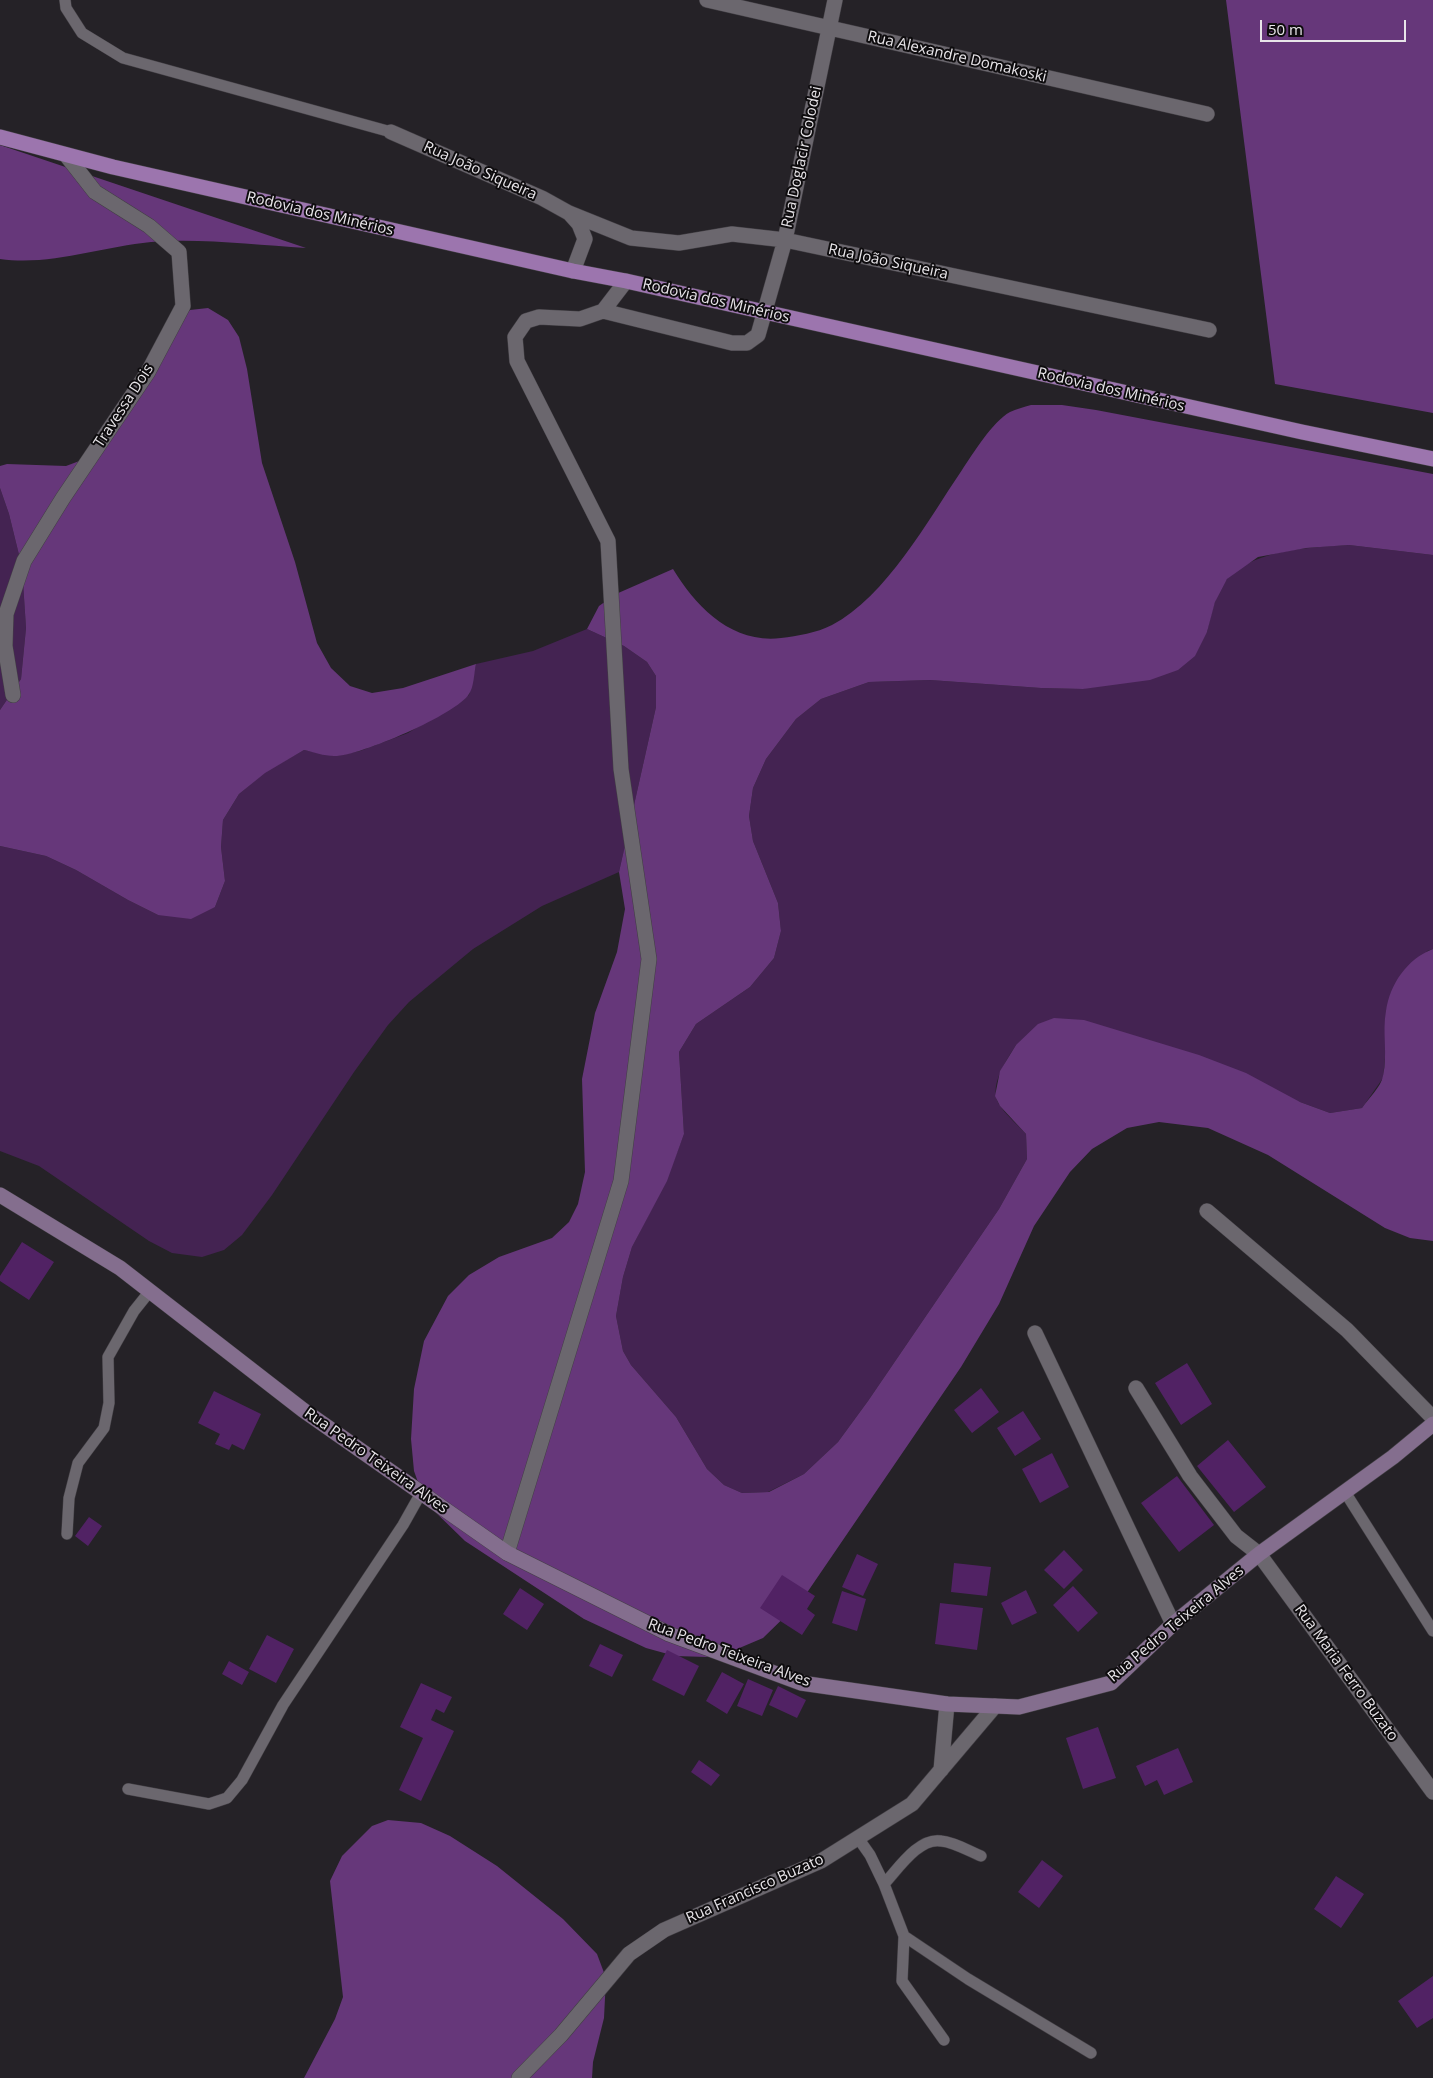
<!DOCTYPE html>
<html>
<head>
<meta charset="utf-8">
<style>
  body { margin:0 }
  #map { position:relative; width:1433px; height:2078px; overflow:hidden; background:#252227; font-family:"Open Sans",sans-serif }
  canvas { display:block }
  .scale { position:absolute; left:1260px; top:20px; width:146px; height:22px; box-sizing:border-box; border:2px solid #e8e5e9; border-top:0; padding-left:6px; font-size:15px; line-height:18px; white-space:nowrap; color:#e8e5e9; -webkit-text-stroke:4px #0e0c0e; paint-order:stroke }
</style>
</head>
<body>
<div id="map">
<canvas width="1433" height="2078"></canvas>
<div class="scale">50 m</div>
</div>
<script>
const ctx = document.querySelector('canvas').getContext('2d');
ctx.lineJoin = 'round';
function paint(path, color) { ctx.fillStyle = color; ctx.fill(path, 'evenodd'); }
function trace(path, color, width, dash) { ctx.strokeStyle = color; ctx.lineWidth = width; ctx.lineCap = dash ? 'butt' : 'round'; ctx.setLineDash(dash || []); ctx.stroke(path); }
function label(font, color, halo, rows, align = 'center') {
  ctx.font = font + ' "Open Sans",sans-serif'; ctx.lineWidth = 4; ctx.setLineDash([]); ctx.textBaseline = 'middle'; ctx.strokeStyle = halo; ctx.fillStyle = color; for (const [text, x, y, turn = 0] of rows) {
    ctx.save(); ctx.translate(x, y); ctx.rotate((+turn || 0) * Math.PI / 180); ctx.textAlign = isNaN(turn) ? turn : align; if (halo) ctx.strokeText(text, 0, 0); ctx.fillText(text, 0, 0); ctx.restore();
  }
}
const green = new Path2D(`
  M0,488L9,514L22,567L26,628L21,679L0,710Z
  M1349,545L1433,555V949L1427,951L1386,1049L1383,1078L1362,1108L1330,1113L1300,1102L1016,1045C1006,1061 986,1089 1001,1107C1008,1117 1018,1125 1026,1134L1027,1159L999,1209L868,1401L838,1442L804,1474L768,1492L742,1493L724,1485L707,1469L676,1417L631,1365L623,1351L616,1316L623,1277L632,1247L666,1181L684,1134L679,1052L696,1024L750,987L774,958L781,931L778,903L753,841L749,816L753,788L766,759L796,719L821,699L869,682L930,680L1041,688L1083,689L1207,632C1211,616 1216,590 1228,578C1259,548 1308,548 1349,545Z
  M587,629L624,646L647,662L656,676V707L619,872L542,906L473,949L409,1002L388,1025L354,1072L272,1195L242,1235L224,1250L202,1257L172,1253L149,1241L39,1166L0,1151V846L46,856L76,870L128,900L158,915L215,907L225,881L221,847L223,820L239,794L265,772L304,750L335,756L360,751L408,733L469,695L476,664L533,651Z`);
const forest = new Path2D(`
  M1226,0H1433V413L1275,384Z
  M0,145L306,248C256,245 200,238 151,242C100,247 51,266 0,259Z
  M208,308L228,320L239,337L247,369L262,463L295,562L317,643L331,668L350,686L372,693L403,688L476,664C474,673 474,687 469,694C457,714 358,757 334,756C324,756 313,752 304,750L265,773L239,794L223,820L221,847L225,881L215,907L191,919L158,915L128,900L76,870L46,856L0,846V710L21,679L26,628L22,567L9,514L0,488V466L7,464L66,466L82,460L161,339L190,310Z
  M1031,405H1062L1096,410L1433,474V555L1349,545L1306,548L1258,557L1227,579L1215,602L1207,632L1195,656L1178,670L1150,680L1083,689L1041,688L930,680L869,682L821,699L796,719L766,759L753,788L749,816L753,841L778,903L781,931L774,958L750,987L696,1024L679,1052L684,1134L667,1181L632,1247L623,1277L616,1316L623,1351L631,1365L676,1417L707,1469L724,1485L742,1493L769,1492L804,1474L838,1442L868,1401L999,1209L1027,1159L1026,1134L1000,1106L995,1096L1000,1071L1016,1045L1038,1024L1054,1018L1084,1020L1199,1055L1246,1073L1300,1102L1330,1113L1362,1108C1368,1099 1381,1087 1383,1076C1388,1054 1382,1032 1386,1011C1390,984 1407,959 1433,949V1241L1410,1238L1385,1228L1268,1155L1208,1128L1159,1122L1127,1128L1092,1149L1070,1172L1034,1226L999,1304L961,1367L802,1600L763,1638L730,1652L707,1657L675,1656L646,1648L584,1619L465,1541L425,1502L414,1471L411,1439L414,1389L424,1341L448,1296L469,1275L499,1257L552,1238L569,1222L578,1204L585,1172L582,1079L595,1013L617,952L625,909L619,872L656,707V676L647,662L624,646L587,629L599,606L616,594L673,569C696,607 732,644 781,638C798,636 816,633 832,625C886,597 928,520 962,470C973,454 992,422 1010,412C1016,409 1024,407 1031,405Z
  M388,1820L421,1823L450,1836L497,1866L563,1919L597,1954L606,1978L604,2018L593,2062L592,2078H304L335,2019L343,1997L330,1881L342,1856L372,1826Z`);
const building = new Path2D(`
  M22,1242L54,1262L29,1300L0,1281V1276Z
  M1187,1363L1212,1404L1181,1425L1155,1383Z
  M981,1388L999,1412L972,1433L954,1410Z
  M214,1391L261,1414L244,1450L232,1444L229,1450L215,1444L220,1434L198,1423Z
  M1023,1411L1041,1439L1015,1456L997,1428Z
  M1228,1440L1266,1487L1234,1512L1197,1466Z
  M1052,1453L1069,1487L1040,1503L1022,1469Z
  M1177,1476L1214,1525L1179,1552L1141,1503Z
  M89,1517L102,1526L88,1546L75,1536Z
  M1064,1550L1083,1570L1064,1589L1044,1570Z
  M857,1554L878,1564L863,1596L842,1587Z
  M954,1563L991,1567L987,1596L951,1592Z
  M782,1575L815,1596L807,1609L815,1615L802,1635L760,1608Z
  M1073,1586L1098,1613L1078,1632L1053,1605Z
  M520,1588L544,1604L527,1630L503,1614Z
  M1026,1590L1037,1613L1012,1625L1001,1603Z
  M842,1591L866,1599L857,1631L832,1623Z
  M940,1603L983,1608L977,1650L935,1644Z
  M267,1635L294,1649L276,1683L249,1669Z
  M600,1644L623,1655L612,1677L589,1666Z
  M667,1650L699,1666L684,1696L652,1680Z
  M229,1661L249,1672L242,1685L222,1674Z
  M722,1672L744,1684L727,1714L706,1701Z
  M748,1679L773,1690L762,1716L737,1706Z
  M421,1683L452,1697L444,1713L436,1709L431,1720L454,1731L421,1801L399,1790L423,1738L400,1727Z
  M778,1686L806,1700L797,1718L769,1705Z
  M1098,1727L1116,1778L1083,1789L1066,1738Z
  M1178,1748L1193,1782L1164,1795L1157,1780L1145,1786L1136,1766Z
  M699,1760L720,1775L711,1786L691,1772Z
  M1042,1860L1063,1876L1039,1908L1018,1892Z
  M1336,1876L1364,1894L1341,1928L1314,1909Z
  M1433,1976V2018L1417,2028L1398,2001Z`);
const lane = new Path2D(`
  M65,0L66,8L82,33L123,58L391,132
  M1345,1492L1433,1631
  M67,1534L69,1498L78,1463L104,1428L109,1403L108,1357L134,1311L150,1291
  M128,1789L209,1804L227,1798L242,1780L283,1705L403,1525L421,1493
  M858,1838L870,1855L884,1884L904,1936L968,1979L1091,2053
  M884,1884C898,1869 919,1837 941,1841C954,1842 969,1851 981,1856
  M904,1936L902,1981L944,2040`);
const street = new Path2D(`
  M707,0L1207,114
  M391,132L542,198L569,213L631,238L679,243L732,234L785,240L1209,330
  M570,214L579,224L585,239L573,271
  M603,311L732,343H747L758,335L785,240L835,0
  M13,695L5,646L6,614L24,561L63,498L148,372L183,306L179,252L149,226L95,192L66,155
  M1207,1211L1347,1330L1433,1418
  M1035,1333L1173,1624
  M1136,1388L1190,1476L1236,1536L1259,1554L1433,1792
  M507,1553L621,1181L649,959L621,769L608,541L517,361L515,337L526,321L539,317L580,319L603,311L626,281
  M941,1770L947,1704
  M519,2078L561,2035L629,1954L664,1930L821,1861L912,1804L995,1706`);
const secondary = new Path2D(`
  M0,1195L120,1268L303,1410L507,1553L669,1634L801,1683L947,1704L1019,1707L1111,1683L1173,1624L1259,1554L1393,1457L1433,1424`);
const primary = new Path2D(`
  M0,137L113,167L573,271L626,281L1302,432L1433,459`);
const streetNames = [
  ["Rua Alexandre Domakoski",957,57,13],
  ["Rua Doglacir Colodei",802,157,-78],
  ["Rua João Siqueira",480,171,24],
  ["Rodovia dos Minérios",320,214,13],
  ["Rua João Siqueira",888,262,12],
  ["Rodovia dos Minérios",716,301,13],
  ["Rodovia dos Minérios",1111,390,13],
  ["Travessa Dois",124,406,-57],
  ["Rua Pedro Teixeira Alves",376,1461,35],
  ["Rua Pedro Teixeira Alves",1176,1624,-40],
  ["Rua Pedro Teixeira Alves",729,1653,20],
  ["Rua Maria Ferro Buzato",1346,1673,54],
  ["Rua Francisco Buzato",755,1889,-24]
];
paint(green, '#442352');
paint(forest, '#66377a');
paint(building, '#512264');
trace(lane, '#423f44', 12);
trace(street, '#423f44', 16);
trace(secondary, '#423f44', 16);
trace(primary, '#423f44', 16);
trace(lane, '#6b676e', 11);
trace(street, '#6b676e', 15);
trace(secondary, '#846e8e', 15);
trace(primary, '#9c75ae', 15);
label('15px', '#e8e5e9', '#0e0c0e', streetNames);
</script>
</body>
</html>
